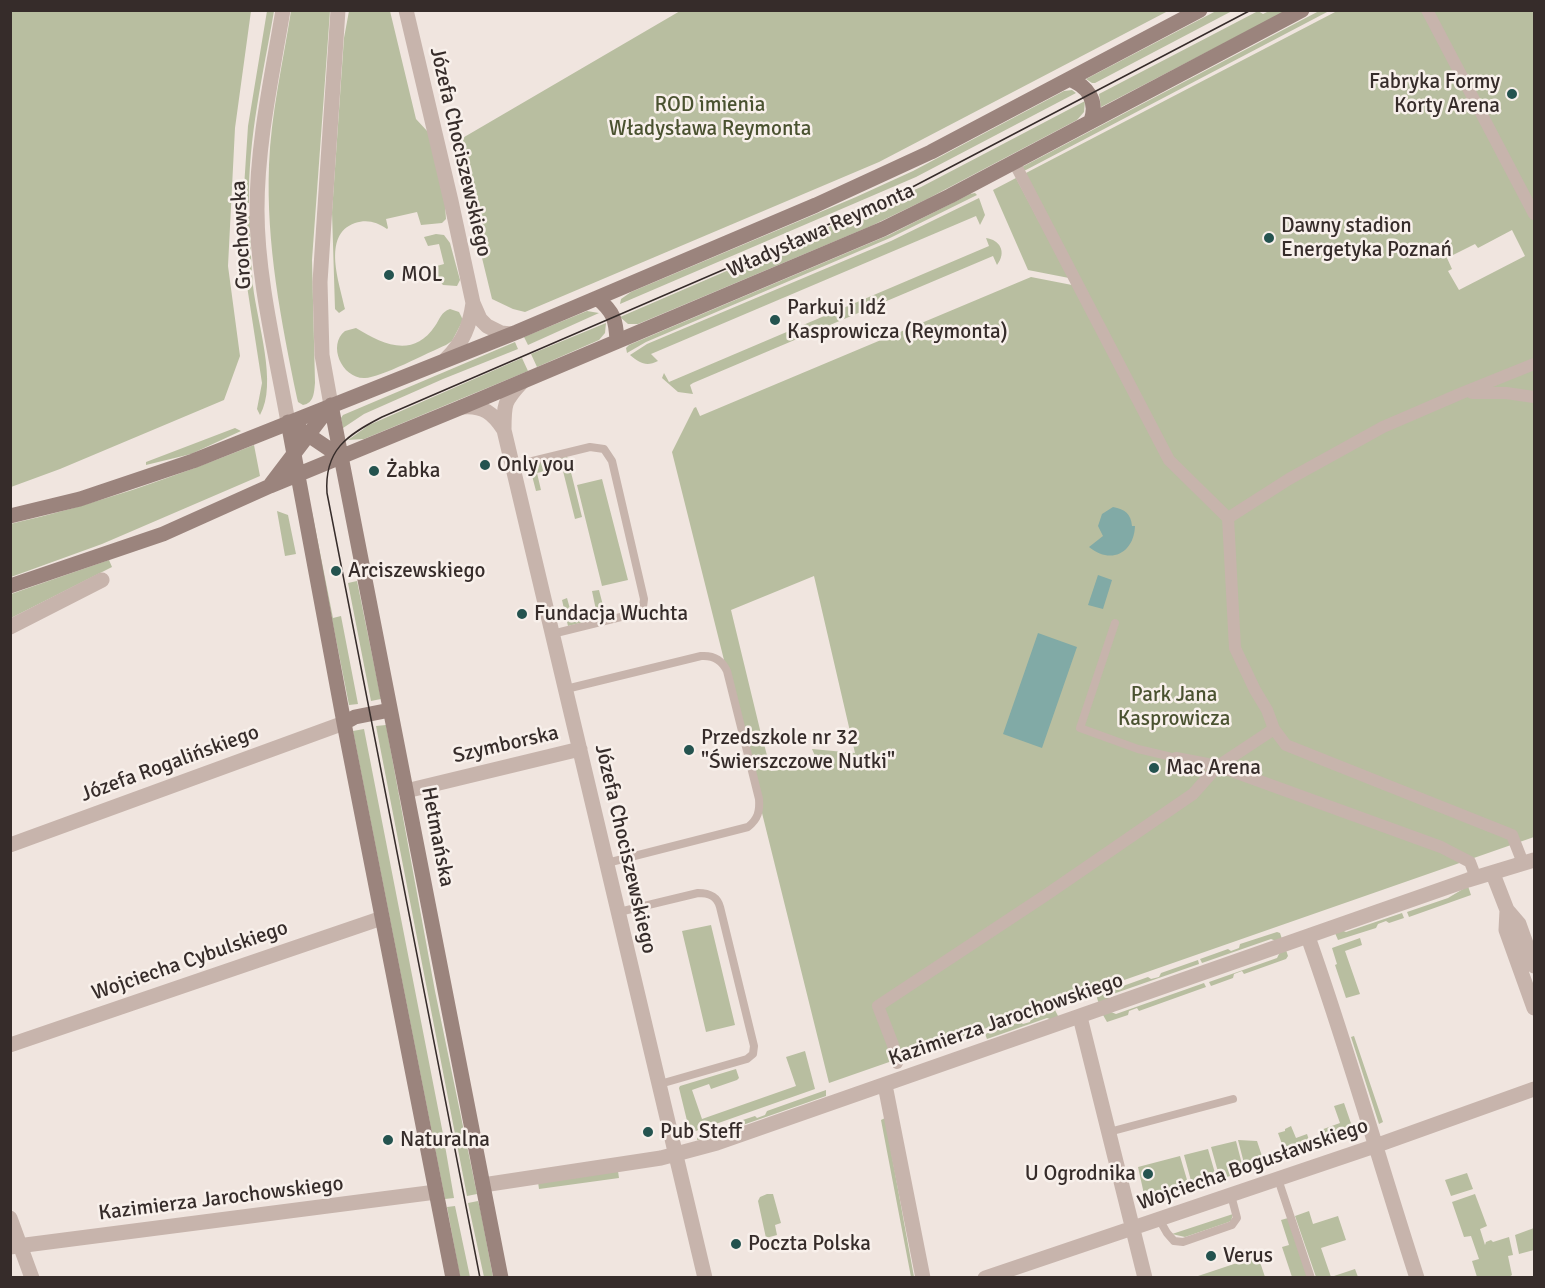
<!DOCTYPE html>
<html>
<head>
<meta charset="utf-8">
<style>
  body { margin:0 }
  #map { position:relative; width:1545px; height:1288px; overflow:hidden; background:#f0e5df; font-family:Signika,sans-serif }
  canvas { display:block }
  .frame { position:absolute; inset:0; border:12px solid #362c2a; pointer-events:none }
</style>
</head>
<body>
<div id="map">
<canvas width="1545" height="1288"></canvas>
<div class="frame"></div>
</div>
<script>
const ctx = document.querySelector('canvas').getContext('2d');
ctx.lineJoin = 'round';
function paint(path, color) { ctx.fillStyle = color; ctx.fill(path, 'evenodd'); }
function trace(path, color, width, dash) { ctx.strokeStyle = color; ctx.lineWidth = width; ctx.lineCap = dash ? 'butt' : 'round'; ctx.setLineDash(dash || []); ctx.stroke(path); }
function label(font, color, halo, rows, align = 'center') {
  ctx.font = font + ' Signika,sans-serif'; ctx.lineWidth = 5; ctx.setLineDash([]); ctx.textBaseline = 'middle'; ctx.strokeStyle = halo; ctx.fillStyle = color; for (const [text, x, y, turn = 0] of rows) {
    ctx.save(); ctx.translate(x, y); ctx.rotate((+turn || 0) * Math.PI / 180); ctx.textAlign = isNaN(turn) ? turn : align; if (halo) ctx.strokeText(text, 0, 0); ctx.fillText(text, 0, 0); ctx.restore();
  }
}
const green = new Path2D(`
  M10,11H251L235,128L228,266L240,356L224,400L60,469L11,487Z
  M267,11H274C263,75 248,138 249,203H243L248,126Z
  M291,11H330L312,260L315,383C314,393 314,403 303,405L298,402L297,398C281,320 266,245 269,165C271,114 283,62 291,11Z
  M349,11H390L416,119L428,132L445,205L446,219L442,223L421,225L417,212L386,219L388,228L387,229C377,222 367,219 355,223C321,235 340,284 345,309L339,313L335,309L332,212L344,38Z
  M680,11V10L1168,11L879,162L525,312L513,309L492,299L454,143Z
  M1216,11H1232L1095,83H1092L1086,79Z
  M1258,11L1263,14L1269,11H1286L1101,107L1099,94Z
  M1319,11H1329L1024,171L1022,167Z
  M1337,11H1534V837L829,1083L762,813L749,744L763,740L771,771L800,766L815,756L812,749L855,753L814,576L731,610L762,738L748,741L724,660L672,452L694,408L696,407L700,416L1031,277L1072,285L1024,174ZM1512,230L1525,256L1459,290L1448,271L1452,269L1447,258L1475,244L1478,248Z
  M1072,90L1076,93L916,177L620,304L621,299L631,292L856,197L913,171L1064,91Z
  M1085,101L1084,112L1077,120L927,199L871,226L638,324H628L620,317L921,187Z
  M1016,178L1069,278L1028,270L993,190Z
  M975,193L977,195L890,238L646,342L627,353L626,348L629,345L889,235L970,194Z
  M979,198L985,215L980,225L976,216L651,354L658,361C646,367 640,363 630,355L647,344L891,241Z
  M243,216H250C250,239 251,263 253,286C257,322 278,384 260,415L257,409L262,383L247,286Z
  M436,234L444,235L450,243L460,280L457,286L443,285L436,277L433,267L444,264L439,244L428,246L424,237Z
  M986,238C1000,240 1007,252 997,265L993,256L693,383L690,385L693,394L678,392L662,378L664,373L669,382L989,246Z
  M450,309L459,312L463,320L452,341L446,345C429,352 380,378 365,378C342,379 327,345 345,331L356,328C382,344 413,359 435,326C440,319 441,312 450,309Z
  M587,311L599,313L528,345L524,337Z
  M606,323L605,333L599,340L537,367L531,354Z
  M515,342L518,349L443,379L364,414L343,428L341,418L343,415Z
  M522,358L528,371L364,439L348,440L369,425Z
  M235,428L241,431L191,454L146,465V462Z
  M254,445L260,476L102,544L11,577L10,524C95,505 174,477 254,445Z
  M567,456L582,517L575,519L562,467L537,473L541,490L536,491L530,468L534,464Z
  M602,479L628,580L602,586L577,485Z
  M277,511L288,515L296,554L285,556Z
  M312,512L333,618L341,616L358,704L349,705L311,513Z
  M109,560L112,567L11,618V594Z
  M357,581L381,699L371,701L348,583Z
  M599,590L606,617L568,626L562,600L567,598L572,616L596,610L592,591Z
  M386,725L435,991L477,1194L467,1196L376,726Z
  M364,729L443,1134L454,1198L445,1199L353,731Z
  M1468,886L1471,895L1409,917L1407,912L1448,898Z
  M1402,913L1404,918L1389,923L1386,921L1378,924L1376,928L1338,940L1335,933L1341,930L1346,932Z
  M711,925L735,1025L706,1032L682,931Z
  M1277,932L1280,933L1282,939L1276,941L1271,939L1202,963L1200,959L1228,949L1231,951L1239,948L1240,944Z
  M1360,938L1362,945L1345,951L1360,994L1346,998L1335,965L1337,964L1332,948Z
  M1286,950L1288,956L1286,959L1244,974L1242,971L1234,974L1233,978L1211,986L1209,982L1277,958L1280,952Z
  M1198,960L1199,964L1110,995L1108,1001L1099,1004L1097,998L1098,995L1148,977L1151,979L1159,977L1161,973Z
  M1204,983L1206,987L1139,1011L1137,1008L1129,1011L1128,1015L1107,1022L1103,1015L1111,1012L1116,1014Z
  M1055,1010L1059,1018L1053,1020L1047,1018L987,1039L985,1034L1020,1022L1023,1024L1030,1022L1031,1018Z
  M1354,1036L1383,1122L1379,1124L1351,1037Z
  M805,1051L815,1089L690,1133L679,1088L680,1086L736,1069L739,1078L737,1080L711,1089L709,1084L692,1090L702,1119L796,1086L786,1057Z
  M826,1090V1096L717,1134L714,1138L697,1140V1135L755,1116L757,1118L765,1115L767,1111Z
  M1344,1103L1354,1132L1323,1143L1318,1131L1340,1123L1334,1106Z
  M885,1118L914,1277H911L881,1120Z
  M1291,1126L1296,1138L1307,1134L1311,1146L1286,1155L1278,1133L1285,1131V1129Z
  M1238,1140L1257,1141L1264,1162L1258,1167L1246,1171Z
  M1236,1141L1244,1172L1220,1179L1211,1147Z
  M1208,1149L1217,1180L1193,1188L1184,1155Z
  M1180,1156L1190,1190L1146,1203L1138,1167Z
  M618,1171L619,1178L539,1189L538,1182Z
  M1467,1173L1473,1189L1451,1196L1445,1180Z
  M767,1194H773L781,1223L775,1225L777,1235L766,1238L758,1201L760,1197Z
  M1475,1194L1487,1226L1480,1229L1485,1245L1486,1242L1491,1240L1493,1242L1509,1237L1513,1255L1508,1256L1512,1275L1509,1277H1477L1472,1261L1479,1259L1471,1236L1464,1237L1452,1202Z
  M478,1201L480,1208L493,1277H484L468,1203Z
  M455,1206L470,1277H460L447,1207Z
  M1309,1211L1313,1224L1338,1216L1346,1240L1321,1248L1331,1277L1355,1269L1358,1277H1316L1295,1216Z
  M1233,1214L1231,1221L1226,1223L1185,1237L1172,1234Z
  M1288,1218L1308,1277H1292L1282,1247L1289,1245L1281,1220Z
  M1534,1228V1250L1519,1254L1515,1235Z
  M1258,1256L1265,1277H1195Z`);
const water = new Path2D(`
  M1113,507C1125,509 1131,514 1132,526H1135C1134,553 1111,565 1089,547L1103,536L1098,526L1102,514Z
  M1098,575L1112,580L1103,609L1088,605Z
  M1038,633L1077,647L1042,748L1003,734Z`);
const service = new Path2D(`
  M512,466L590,447L604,449L612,461L644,599L643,607L637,613L552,634
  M1115,623L1080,728L1138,749L1176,758
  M566,689L701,656C714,655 722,660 727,671L759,799C760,811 758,819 748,827L607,863
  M619,912L698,893C709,893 717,896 720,907L754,1046L753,1054L747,1059L660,1084
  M1109,1132L1233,1099
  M1278,1179L1311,1278
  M1159,1219L1167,1233L1174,1241L1183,1242L1232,1225L1237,1218L1231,1195`);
const pedestrian = new Path2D(`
  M1427,10L1534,214
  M1014,162L1169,460L1228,518L1235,648L1255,690L1267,710L1274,729L1286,745L1512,835L1523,863
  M1472,393H1506L1534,397
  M1228,518L1289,479L1383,427L1462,393L1534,364
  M1176,758L1218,766L1441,847L1470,862L1476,878
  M897,1063L893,1045L878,1006L1046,895L1193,794L1218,766L1274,729`);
const minor = new Path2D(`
  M406,10L451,201L473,303L480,319L487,326L501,333L511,334
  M446,359C463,343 470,325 473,303
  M522,382C504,401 504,404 504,430L705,1278
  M462,407C483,405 493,413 504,430
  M10,627L102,580
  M406,791L580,749
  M10,845L344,723
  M1493,874L1507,910L1519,924L1534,966
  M1507,910L1506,930L1534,1008
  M1308,937C1348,1049 1380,1164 1417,1278
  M1080,1017L1145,1278
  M10,1045L382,918
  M885,1085L923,1278
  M483,1185L661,1158L717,1143L1468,880L1534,860
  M10,1218L32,1278
  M10,1247L436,1192
  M985,1278L1375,1146L1534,1089`);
const tertiary = new Path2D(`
  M283,10C272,76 257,143 257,210C257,278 276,354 288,422
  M331,405L322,355L320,282L338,10`);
const secondary = new Path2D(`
  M1069,79C1088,86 1098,101 1091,121
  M597,298C614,312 616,320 617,341
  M331,405L501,1278
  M288,422L344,723L453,1278
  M301,430L341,457
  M271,484L331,405
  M10,516L80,499L193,461L517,332L816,205L931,152L1200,10
  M10,586L163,534L270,486L462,407L883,229L950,196L1302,10
  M344,723L355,717L390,710`);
const tram = new Path2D(`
  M480,1278L327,493C324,450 347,435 382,417L899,194L1251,10`);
const markers = [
  [1512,94,6,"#24534f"],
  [1269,238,6,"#24534f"],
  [389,275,6,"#24534f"],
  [775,320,6,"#24534f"],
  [485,465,6,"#24534f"],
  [374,471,6,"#24534f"],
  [336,571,6,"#24534f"],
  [522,614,6,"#24534f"],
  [689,750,6,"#24534f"],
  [1154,768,6,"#24534f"],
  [648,1132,6,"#24534f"],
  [388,1140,6,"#24534f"],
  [1148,1174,6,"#24534f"],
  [736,1244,6,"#24534f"],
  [1211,1256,6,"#24534f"]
];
const poiNames = [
  ["Fabryka Formy",1500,82,"right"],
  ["Korty Arena",1500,106,"right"],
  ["Dawny stadion",1281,226],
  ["Energetyka Poznań",1281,250],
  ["MOL",401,275],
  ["Parkuj i Idź",787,308],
  ["Kasprowicza (Reymonta)",787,332],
  ["Only you",497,465],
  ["Żabka",386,471],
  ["Arciszewskiego",348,571],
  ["Fundacja Wuchta",534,614],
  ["Przedszkole nr 32",701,738],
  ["\"Świerszczowe Nutki\"",701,762],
  ["Mac Arena",1166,768],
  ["Pub Steff",660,1132],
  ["Naturalna",400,1140],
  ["U Ogrodnika",1136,1174,"right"],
  ["Poczta Polska",748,1244],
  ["Verus",1223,1256]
];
const parkNames = [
  ["ROD imienia",710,105],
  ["Władysława Reymonta",710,129],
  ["Park Jana",1174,695],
  ["Kasprowicza",1174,719]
];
const streetNames = [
  ["Józefa Chociszewskiego",460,152,77],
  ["Władysława Reymonta",821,231,-24],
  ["Grochowska",242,235,-93],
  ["Szymborska",506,745,-13],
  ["Józefa Rogalińskiego",170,764,-20],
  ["Hetmańska",437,837,79],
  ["Józefa Chociszewskiego",625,849,77],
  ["Wojciecha Cybulskiego",190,961,-19],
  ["Kazimierza Jarochowskiego",1006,1020,-19],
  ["Wojciecha Bogusławskiego",1253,1165,-19],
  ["Kazimierza Jarochowskiego",221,1199,-7]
];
paint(green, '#b8bea0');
paint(water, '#81aaa6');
trace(service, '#c7b4ac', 8);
trace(pedestrian, '#c7b4ac', 12);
trace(minor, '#c7b4ac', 15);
trace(tertiary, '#c7b4ac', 15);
trace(secondary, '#9b847d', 15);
trace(tram, '#362c2a', 1.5);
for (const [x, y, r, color] of markers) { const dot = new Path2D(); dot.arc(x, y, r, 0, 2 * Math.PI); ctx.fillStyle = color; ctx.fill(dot); trace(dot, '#f8f0eb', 2); }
label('21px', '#362c2a', '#f8f0eb', poiNames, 'left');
label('21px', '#4a5230', '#f8f0eb', parkNames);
label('21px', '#362c2a', '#f8f0eb', streetNames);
</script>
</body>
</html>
